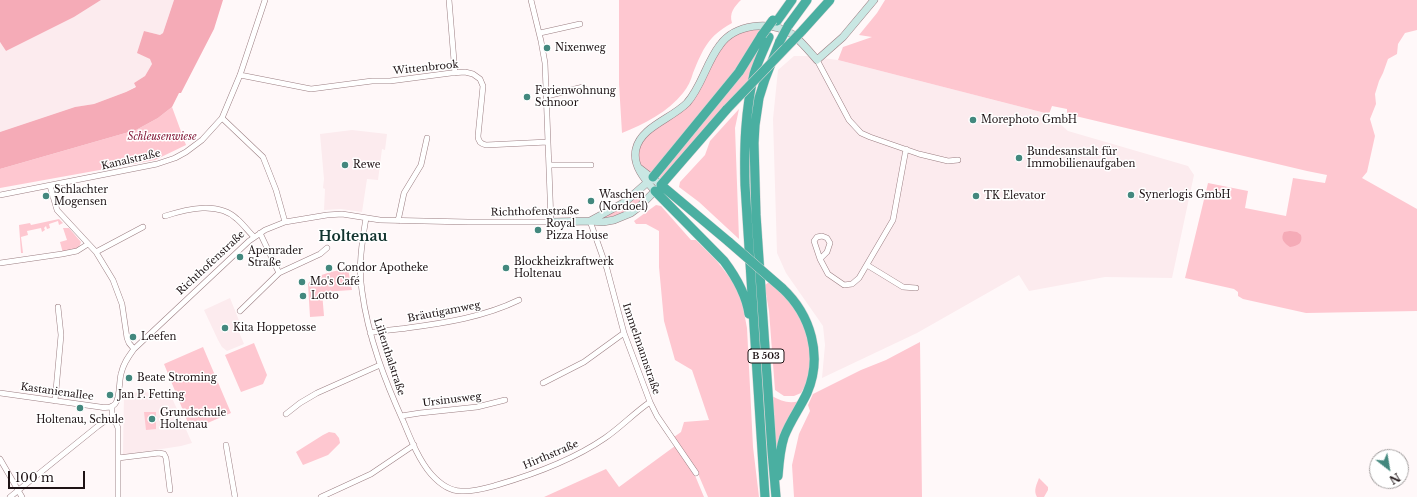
<!DOCTYPE html>
<html>
<head>
<meta charset="utf-8">
<style>
  body { margin:0 }
  #map { position:relative; width:1417px; height:497px; overflow:hidden; background:#fff8f9; font-family:"Libre Baskerville",serif }
  canvas { display:block }
  .north { position:absolute; left:1369px; top:449px; width:40px; height:40px; box-sizing:border-box; background:#fff; border:1px solid #a5a1a1; border-radius:50%; rotate:149deg; font-size:11px; font-weight:700; line-height:16px; text-align:center; color:#1e1315 }
  .north::after { content:''; display:block; margin:auto; width:14px; height:18px; background:#43887e; clip-path:polygon(50% 0,100% 100%,50% 72%,0 100%) }
  .scale { position:absolute; left:8px; top:471px; width:77px; height:18px; box-sizing:border-box; border:2px solid #1e1315; border-top:0; padding-left:5px; font-size:12px; line-height:14px; white-space:nowrap; color:#1e1315; -webkit-text-stroke:3px #fff; paint-order:stroke }
</style>
</head>
<body>
<div id="map">
<canvas width="1417" height="497"></canvas>
<div class="north">N</div>
<div class="scale">100 m</div>
</div>
<script>
const ctx = document.querySelector('canvas').getContext('2d');
ctx.lineJoin = 'round';
function paint(path, color) { ctx.fillStyle = color; ctx.fill(path, 'evenodd'); }
function trace(path, color, width, dash) { ctx.strokeStyle = color; ctx.lineWidth = width; ctx.lineCap = dash ? 'butt' : 'round'; ctx.setLineDash(dash || []); ctx.stroke(path); }
function label(font, color, halo, rows, align = 'center') {
  ctx.font = font + ' "Libre Baskerville",serif'; ctx.lineWidth = 3; ctx.setLineDash([]); ctx.textBaseline = 'middle'; ctx.strokeStyle = halo; ctx.fillStyle = color; for (const [text, x, y, turn = 0] of rows) {
    ctx.save(); ctx.translate(x, y); ctx.rotate((+turn || 0) * Math.PI / 180); ctx.textAlign = isNaN(turn) ? turn : align; if (halo) ctx.strokeText(text, 0, 0); ctx.fillText(text, 0, 0); ctx.restore();
  }
}
const built = new Path2D(`
  M101,0H174L163,33L160,35L144,31L152,64L145,76L134,83L136,86L126,92L94,104L75,107L0,132V42L6,51L74,17Z
  M794,56H808L838,60L1049,114L1068,131L1188,166L1194,175L1172,278L1105,277L1029,291L1019,275L917,333L822,378L825,345L823,326L786,273L777,253L773,119L778,70Z
  M352,130L387,134L385,150L382,149L378,180L367,179L362,212L341,209L324,210L325,189L323,188L324,179L320,134Z
  M230,298L240,323L236,325L244,344L227,351L222,347L218,340L204,310Z
  M168,389L192,443L181,446L123,455L124,393L162,392Z`);
const green = new Path2D(`
  M619,0H741C734,7 729,13 732,23C708,36 703,49 693,73C691,80 688,87 683,93C668,112 644,124 622,133L619,84Z
  M885,0H1417V30L1405,33L1398,44L1397,54L1388,59L1383,73L1379,81L1375,94L1376,104L1370,119L1375,136L1367,172L1362,178L1417,209V311L1306,313L1243,299L1238,296V292L1234,289L1185,278L1208,183L1248,191L1245,208L1286,216L1293,178L1325,183L1327,175L1307,171L1067,114V109L1052,106L1049,114L838,60L843,47L872,37L859,35L877,13Z
  M764,26L762,35L653,177L639,168L635,154L639,141L680,110L729,36Z
  M759,49L752,78L661,179L659,177L740,77Z
  M172,107L186,145L155,160L0,188V169L136,130L158,118Z
  M739,109L735,128L739,239L699,202L679,187L680,182L705,155L710,141Z
  M641,194L644,198C632,208 621,216 605,218L604,217L627,205Z
  M656,205L661,206L691,240H696L716,260L734,283L742,302L747,328L753,447L759,497H708L696,469L674,437L681,432L684,422L709,420L692,370L675,360L664,321L659,267V231L646,224H636L634,221Z
  M59,219L63,223L59,225L58,221L49,224L50,228L47,229L46,226L44,228L45,230L42,232L41,228L27,231L28,235L21,237L23,253H21L19,225L30,223L31,225Z
  M63,228H69L81,242C79,251 70,251 63,253L60,242L67,240Z
  M348,269L352,290L322,292L324,316L310,317L308,284C314,275 337,270 348,269Z
  M769,282L772,283L801,314L811,354L810,369L806,384L801,393L794,396H784L775,390L769,311L765,288V285Z
  M920,342L922,497H794L792,465L799,434L810,411L808,405L813,394L861,370L886,360Z
  M254,343L267,375L263,384L241,392L225,355Z
  M203,347L231,413L191,430L164,364Z
  M772,396C781,401 789,404 799,401L776,463Z
  M144,412H156V429L146,430Z
  M329,432L335,433L339,438L340,443L328,455L303,465L296,452L323,435Z
  M675,446L694,473L704,497H544L606,469L619,487Z
  M1039,478L1048,487V490L1044,497H1037C1033,490 1037,484 1039,478Z`);
const water = new Path2D(`
  M0,0H101L74,17L6,51L0,42Z
  M174,0H223L214,29L181,93H179L172,107L158,118L136,130L0,169V132L75,107L94,104L126,92L136,87L134,83L145,76L152,64L150,59L137,53L144,31L160,35L163,33Z
  M1290,231L1297,232L1301,235C1303,243 1298,246 1290,247C1284,243 1280,239 1284,232Z`);
const street = new Path2D(`
  M449,0L455,73
  M540,33L580,24
  M817,60L849,120L861,133L870,137L919,154L948,161L958,160
  M240,75L311,89L372,81H390L451,73L465,72L473,74L480,79L483,86L478,136C478,141 481,144 486,145L548,142
  M547,96L583,87L586,90
  M222,118L263,157L276,190L285,222
  M549,165H591
  M50,186L57,210L96,252L113,280L122,304L127,338L129,343L134,349
  M0,195L157,164L175,158L186,152L202,140L222,118L240,75L265,0
  M165,216C187,209 218,201 237,219C243,224 248,231 254,237
  M366,218C362,242 358,267 362,291C368,337 385,381 404,423C411,440 419,460 431,474C439,483 449,491 461,491C473,492 486,488 497,485C535,474 573,460 605,438C621,427 634,413 650,402
  M398,221L404,193L421,165L427,138
  M590,221L607,269L624,333L650,402L657,416L696,473
  M260,233L279,273
  M96,252L143,227
  M820,259L814,241L817,237L822,236L827,238L830,243L827,252L820,259L828,274L844,285L852,284L859,278L893,220L906,149
  M0,263L62,254L77,251L88,244
  M867,265L903,287L916,288
  M240,311L279,273L320,254L327,248
  M370,333C382,330 395,330 407,328C445,323 484,317 519,300
  M543,383L584,362L624,333
  M0,393L100,407C105,408 111,408 115,404C120,399 119,381 121,374C123,364 128,357 134,349L249,241L265,230L285,222L327,215L342,214L380,220L468,222H551L545,63L541,41L531,0
  M55,401L61,335L58,307
  M112,406V420L116,423L118,428V497
  M286,414L300,403L317,393L380,365
  M401,416L420,413L477,407L505,400
  M226,445L235,497
  M118,458L159,453L164,454L166,458L170,490
  M0,459L22,497
  M10,497L98,426L106,420H112
  M321,497L371,474L414,445`);
const secondary = new Path2D(`
  M655,191C645,180 632,165 636,149C641,127 671,119 687,103C702,86 706,63 720,45C735,24 770,20 792,34C801,41 810,52 817,60L843,37L874,0
  M590,221L625,202L650,180
  M551,222L590,221L603,222L614,220L631,213L639,207L661,185L639,168`);
const highway = new Path2D(`
  M777,21L792,0
  M788,26L807,0
  M727,109L661,185L729,242
  M653,177L739,72L762,35
  M655,191L724,261C736,277 746,294 749,314
  M778,476C779,462 780,449 784,437C790,421 800,408 807,393C823,356 811,315 782,288
  M765,497L745,185C744,147 745,111 754,74C758,61 764,49 769,37
  M776,497L772,451L756,215L754,143L755,125L759,98L765,79L780,41`);
const highwayBridge = new Path2D(`
  M762,35L773,20
  M780,41L788,26
  M727,109L802,31L830,0
  M729,242L782,288`);
const markers = [
  [547,48,4,"#43887e"],
  [527,97,4,"#43887e"],
  [973,120,4,"#43887e"],
  [1019,158,4,"#43887e"],
  [345,165,4,"#43887e"],
  [1131,195,4,"#43887e"],
  [46,196,4,"#43887e"],
  [976,196,4,"#43887e"],
  [591,201,4,"#43887e"],
  [538,230,4,"#43887e"],
  [240,257,4,"#43887e"],
  [329,268,4,"#43887e"],
  [506,268,4,"#43887e"],
  [302,282,4,"#43887e"],
  [303,296,4,"#43887e"],
  [225,328,4,"#43887e"],
  [133,337,4,"#43887e"],
  [129,378,4,"#43887e"],
  [110,395,4,"#43887e"],
  [80,408,4,"#43887e"],
  [152,419,4,"#43887e"]
];
const shields = [
  [766,356,36]
];
const shieldNames = [
  ["B 503",766,356]
];
const poiNames = [
  ["Nixenweg",555,48],
  ["Ferienwohnung",535,91],
  ["Schnoor",535,103],
  ["Morephoto GmbH",981,120],
  ["Bundesanstalt für",1027,152],
  ["Immobilienaufgaben",1027,164],
  ["Rewe",353,165],
  ["Schlachter",54,190],
  ["Mogensen",54,202],
  ["Waschen",599,195],
  ["(Nordoel)",599,207],
  ["Synerlogis GmbH",1139,195],
  ["TK Elevator",984,196],
  ["Royal",546,224],
  ["Pizza House",546,236],
  ["Apenrader",248,251],
  ["Straße",248,263],
  ["Blockheizkraftwerk",514,262],
  ["Holtenau",514,274],
  ["Condor Apotheke",337,268],
  ["Mo's Café",310,282],
  ["Lotto",311,296],
  ["Kita Hoppetosse",233,328],
  ["Leefen",141,337],
  ["Beate Stroming",137,378],
  ["Jan P. Fetting",118,395],
  ["Grundschule",160,413],
  ["Holtenau",160,425],
  ["Holtenau, Schule",80,420,"center"]
];
const streetNames = [
  ["Wittenbrook",426,68,-6],
  ["Kanalstraße",131,160,-13],
  ["Richthofenstraße",535,212,-1],
  ["Richthofenstraße",211,263,-43],
  ["Bräutigamweg",444,312,-11],
  ["Immelmannstraße",641,349,71],
  ["Lilienthalstraße",389,357,72],
  ["Kastanienallee",57,392,8],
  ["Ursinusweg",452,400,-7],
  ["Hirthstraße",551,455,-23]
];
const parkNames = [
  ["Schleusenwiese",162,137]
];
const districtNames = [
  ["Holtenau",353,237]
];
paint(built, '#fcebee');
paint(green, '#fec7d0');
paint(water, '#f5abb7');
trace(street, '#9b7e82', 6);
trace(secondary, '#9b7e82', 8);
trace(highway, '#d6d5d5', 10);
trace(street, '#fff', 5);
trace(secondary, '#c9e7e3', 7);
trace(highway, '#4aafa1', 9);
trace(highwayBridge, '#d6d5d5', 10, []);
trace(highwayBridge, '#4aafa1', 9);
for (const [x, y, r, color] of markers) { const dot = new Path2D(); dot.arc(x, y, r, 0, 2 * Math.PI); ctx.fillStyle = color; ctx.fill(dot); trace(dot, '#fff', 1.5); }
for (const [x, y, w] of shields) { const box = new Path2D(); box.roundRect(x - w / 2, y - 7, w, 14, 3); ctx.fillStyle = '#fff'; ctx.fill(box); trace(box, '#1e1315', 1); }
label('bold 9px', '#1e1315', null, shieldNames);
label('10px', '#1e1315', '#fff', poiNames, 'left');
label('10px', '#1e1315', '#fff', streetNames);
label('italic 10px', '#851c3b', '#fff', parkNames);
label('bold 14px', '#12342f', '#fff', districtNames);
</script>
</body>
</html>
